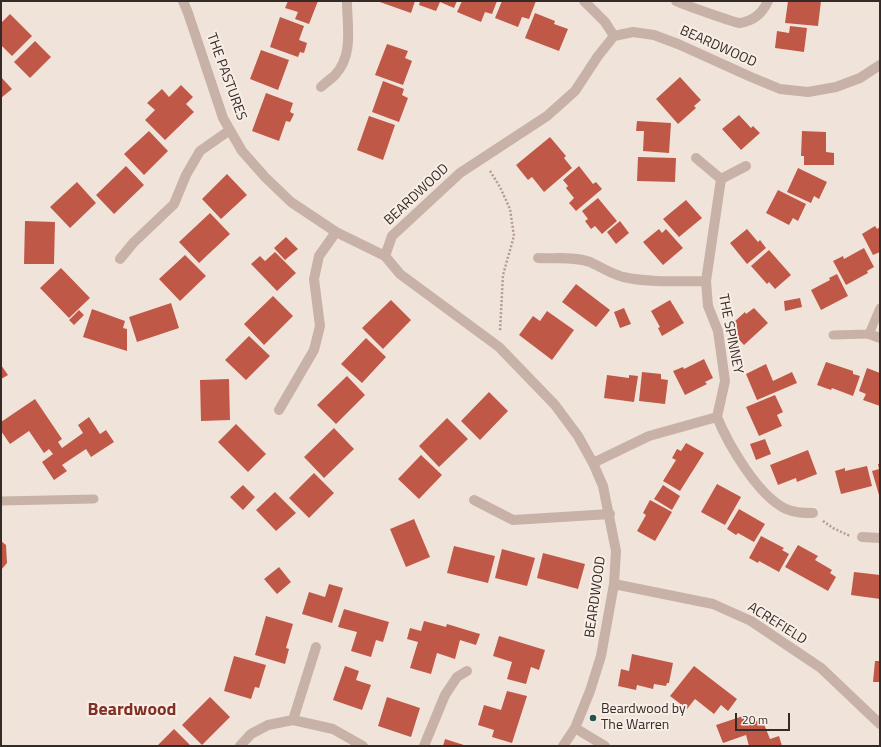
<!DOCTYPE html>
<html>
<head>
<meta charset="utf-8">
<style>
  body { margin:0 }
  #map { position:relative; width:881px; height:747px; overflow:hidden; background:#f0e4da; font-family:"Titillium Web",sans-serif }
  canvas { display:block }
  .frame { position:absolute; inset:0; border:2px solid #342a27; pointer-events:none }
  .scale { position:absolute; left:735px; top:713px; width:55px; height:18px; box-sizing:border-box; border:2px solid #342a27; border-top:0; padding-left:5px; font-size:12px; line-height:14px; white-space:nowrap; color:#342a27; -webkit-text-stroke:3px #f8eee6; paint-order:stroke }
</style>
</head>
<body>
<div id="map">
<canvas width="881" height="747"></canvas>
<div class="frame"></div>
<div class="scale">20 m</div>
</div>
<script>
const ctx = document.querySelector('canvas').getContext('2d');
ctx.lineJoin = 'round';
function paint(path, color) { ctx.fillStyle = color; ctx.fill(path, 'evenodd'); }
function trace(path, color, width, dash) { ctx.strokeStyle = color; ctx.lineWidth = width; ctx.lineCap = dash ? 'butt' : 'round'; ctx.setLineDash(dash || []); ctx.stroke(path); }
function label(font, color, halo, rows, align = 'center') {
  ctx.font = font + ' "Titillium Web",sans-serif'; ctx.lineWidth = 4; ctx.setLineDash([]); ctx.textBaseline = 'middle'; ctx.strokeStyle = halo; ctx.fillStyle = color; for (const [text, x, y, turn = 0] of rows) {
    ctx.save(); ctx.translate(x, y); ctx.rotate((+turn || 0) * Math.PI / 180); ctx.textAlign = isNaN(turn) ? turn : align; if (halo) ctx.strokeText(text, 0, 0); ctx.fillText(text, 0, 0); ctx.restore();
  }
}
const building = new Path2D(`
  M288,1H318L309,24L295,19L298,12L285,8Z
  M377,1H415L411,13Z
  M420,1H457L454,8L440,2L436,11L419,5Z
  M462,1H497L492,14L485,12L481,22L457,12Z
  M502,1H536L529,19L522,17L518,27L495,18Z
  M788,1H821L818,26L785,23Z
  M535,13L555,21L554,24L568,29L559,51L525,38Z
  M10,14L32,36L12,56L1,45V23Z
  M280,17L304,26L299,40L307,43L304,53L300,52L298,57L270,47Z
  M790,26L807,28L804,52L775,48L777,31L789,33Z
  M35,41L51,57L30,78L14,62Z
  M387,44L408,51L405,58L412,61L403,85L375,75Z
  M261,50L289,60L278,90L250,79Z
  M1,77L12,89L1,98Z
  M680,77L701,100L694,106L696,108L678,124L656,99Z
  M383,81L404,89L402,95L408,98L399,122L372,112Z
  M181,85L193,97L186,104L194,112L165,140L145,120L155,110L147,103L162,89L169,97Z
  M266,93L293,103L290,112L294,114L290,122L286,121L279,141L252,131Z
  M739,115L751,128L753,126L760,133L741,150L722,129Z
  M369,116L395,125L383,160L357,150Z
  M637,121L671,123L669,153L643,151L644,131H636Z
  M149,131L168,151L144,175L124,154Z
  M802,131L826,132V152L834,153V165H804V156H801Z
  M550,137L566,156L564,158L572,168L544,192L532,177L528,180L516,165Z
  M638,157L676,158L675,182L637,181Z
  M126,166L144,185L114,214L96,195Z
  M579,166L593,184L596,182L602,189L576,211L569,203L574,198L566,188L568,186L563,180Z
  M798,168L827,182L819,199L814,196L811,203L787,192Z
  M227,174L247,195L221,219L202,199Z
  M77,182L96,203L70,228L50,207Z
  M778,190L806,204L798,221L793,218L789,225L766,213Z
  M598,198L617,221L602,234L595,226L591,229L585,221L588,219L582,211Z
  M686,200L702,218L679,237L663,219Z
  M210,213L230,234L199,263L179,242Z
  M25,221L55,222L54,264H24Z
  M620,221L629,233L616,244L607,232Z
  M875,226L877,229L880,227V252L873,255L862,234Z
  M659,229L662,233L666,229L683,248L663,265L643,242Z
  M747,229L758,242L760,240L766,248L747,264L730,243Z
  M286,237L298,249L285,260L274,248Z
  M864,248L874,267L867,271L868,273L846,285L833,261L843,256L844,259Z
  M769,250L791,275L775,289L769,282L767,284L751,266Z
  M275,252L296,273L277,291L251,264L260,256L265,261Z
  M185,255L206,276L180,301L159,279Z
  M61,268L90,298L69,318L40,288Z
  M837,274L848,296L821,310L811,290L830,280L829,278Z
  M576,284L610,310L596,327L562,302Z
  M273,296L293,316L264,345L244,324Z
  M800,298L802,307L785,311L784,301Z
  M391,300L411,320L383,349L362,328Z
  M670,300L684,323L662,336L658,328L660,327L651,311Z
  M171,303L179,328L137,342L129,317Z
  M624,308L631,324L620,328L614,312Z
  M754,308L768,323L744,345L730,330L736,324L734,322L745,312L746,314Z
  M92,309L125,321L123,328L127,329V351L83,337Z
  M79,310L84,315L74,325L69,320Z
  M547,311L574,330L552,360L519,335L533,316L540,321Z
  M249,336L270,356L246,380L225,360Z
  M366,338L386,357L362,383L341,364Z
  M704,359L713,378L705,382L707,384L685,395L673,371L683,367L684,369Z
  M826,362L853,371V374L860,376L853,396L832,388L831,390L817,385Z
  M766,364L773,381L792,372L797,383L757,400L746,374Z
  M1,365L8,375L1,379Z
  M867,368L880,373V406L863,400L866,394L859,391Z
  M642,372L661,374V379L668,380L665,404L639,401Z
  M607,375L629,378V375L638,376L634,402L604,398Z
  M347,376L365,395L336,424L317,405Z
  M229,379L230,420L201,421L200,380Z
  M489,392L508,411L480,440L461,421Z
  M775,395L783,412L777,415L782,426L759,436L746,407Z
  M35,399L62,439L58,442L62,448L83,433L78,425L89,417L100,434L106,430L114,442L91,457L86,449L62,465L67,471L54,480L42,462L53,454L49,449L44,453L29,431L10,444L1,431V422Z
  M447,418L468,439L439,467L419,446Z
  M236,424L266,454L248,472L218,442Z
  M334,428L354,449L324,478L304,457Z
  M765,439L771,454L756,460L750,444Z
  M686,443L704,453L680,491L663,481L676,460L672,458L677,449L681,451Z
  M808,450L817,474L797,482L796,478L778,485L770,465Z
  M421,455L442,475L419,499L398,479Z
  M878,464H880V494L879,495L872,471L879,469Z
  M867,466L872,486L841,494L835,471L845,468V471Z
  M314,473L334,493L309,518L289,498Z
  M717,484L741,497L725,525L701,512Z
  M243,485L255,497L243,510L230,497Z
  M663,485L680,496L672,510L654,499Z
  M275,492L296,513L276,531L256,510Z
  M650,500L672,512L655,541L637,531L646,515L643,513Z
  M739,509L765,524L754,542L738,533L736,535L727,529Z
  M414,519L430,557L406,567L390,529Z
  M761,536L784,548L782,550L789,554L779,572L759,561L758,563L749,558Z
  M1,541L6,545L7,563L1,570Z
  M798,545L818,556L815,560L832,570L830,573L836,577L828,591L785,567Z
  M454,546L495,556L488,583L447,573Z
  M502,549L535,558L527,586L495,578Z
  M543,553L585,564L578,589L537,578Z
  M279,567L291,582L277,594L264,579Z
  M854,572L880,575V599L851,595Z
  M329,584L343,588L332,623L302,614L309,592L325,597Z
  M344,609L389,622L383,642L376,640L371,657L351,651L357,632L338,627Z
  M266,616L293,624L286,648L289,649L285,664L255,655Z
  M424,621L446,627L447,624L480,634L476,645L460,640L455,659L437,653L431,674L410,668L418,642L407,639L410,628L421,631Z
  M499,636L545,650L539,670L531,667L526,684L507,679L512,662L493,656Z
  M632,654L673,663L669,683H667L666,686L654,684L653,689L637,685L636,690L618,686L621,669L629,671Z
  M234,656L266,665L259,688L255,687L251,699L224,691Z
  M875,661H880V682H873Z
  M345,666L359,671L356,680L371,685L362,710L333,700Z
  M694,666L737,699L728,711L721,705L714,714L695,699L687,709L670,696Z
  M507,691L527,696L512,743L492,737L494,730L478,725L484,705L501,710Z
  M210,697L230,717L202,745L182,725Z
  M387,697L420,708L411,737L378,726Z
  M743,716L746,724L762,719L770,739L779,736L782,746H749L746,735L723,743L716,725Z
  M174,729L191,746H157Z
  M445,739L467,746H443Z`);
const path = new Path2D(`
  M490,171L500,187L510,209L514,236L503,275L500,331
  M823,521L833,528L850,536`);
const lane = new Path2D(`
  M833,335L869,334L880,308
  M1,501L94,499`);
const street = new Path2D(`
  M183,1L188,13L223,118L242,151L265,177L291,202L336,232L385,256
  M584,1L605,22L614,36
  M676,1C685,5 735,23 740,23C754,21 763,12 768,1
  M321,87C325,83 331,79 335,75C354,55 347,26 347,1
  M696,158L721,179L746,166
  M538,258C554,259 574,256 590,262C601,267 611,274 623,277C651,283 679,281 706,281L708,306L718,331L725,381L717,417L649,436L593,463
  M120,259L134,242L174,204L186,175L200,151L230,130
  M706,281L721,179
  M869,334L880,338
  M279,410L314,350L320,326L314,279L319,256L336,232
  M717,417C728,444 758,496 786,509C795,513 804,513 813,513
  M474,500L513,520L610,514
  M862,537L880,538
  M614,584L713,604L751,621L821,668L880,724
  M293,720L316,647
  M575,728L605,746
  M240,746L251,734L268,725L293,720L333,729L363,746
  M424,746L445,695L457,677L467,671
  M563,746L575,728L590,691L601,656L614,584L616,551L603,486L593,463L578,436L555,405L499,347L400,274L385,256L392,236L460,173L547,116L575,91L598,56L614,36L633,32L654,35L678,44L751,77L780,89L808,92L836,87L860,78L880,65`);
const markers = [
  [593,718,4,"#1f5451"]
];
const streetNames = [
  ["BEARDWOOD",718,47,24],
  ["THE PASTURES",226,77,70],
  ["BEARDWOOD",417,195,-43],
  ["THE SPINNEY",730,334,79],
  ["BEARDWOOD",596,597,-82],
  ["ACREFIELD",777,624,32]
];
const poiNames = [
  ["Beardwood by",601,710],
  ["The Warren",601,726]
];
const districtNames = [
  ["Beardwood",132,711]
];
paint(building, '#c05848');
trace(path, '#b39c91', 2.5, [2, 2]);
trace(lane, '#c8b2a7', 9);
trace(street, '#c8b2a7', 10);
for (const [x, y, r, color] of markers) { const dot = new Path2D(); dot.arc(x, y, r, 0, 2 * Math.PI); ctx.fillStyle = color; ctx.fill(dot); trace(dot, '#f8eee6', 1.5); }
label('14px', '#342a27', '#f8eee6', streetNames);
label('14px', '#342a27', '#f8eee6', poiNames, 'left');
label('bold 18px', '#803024', '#f8eee6', districtNames);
</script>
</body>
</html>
